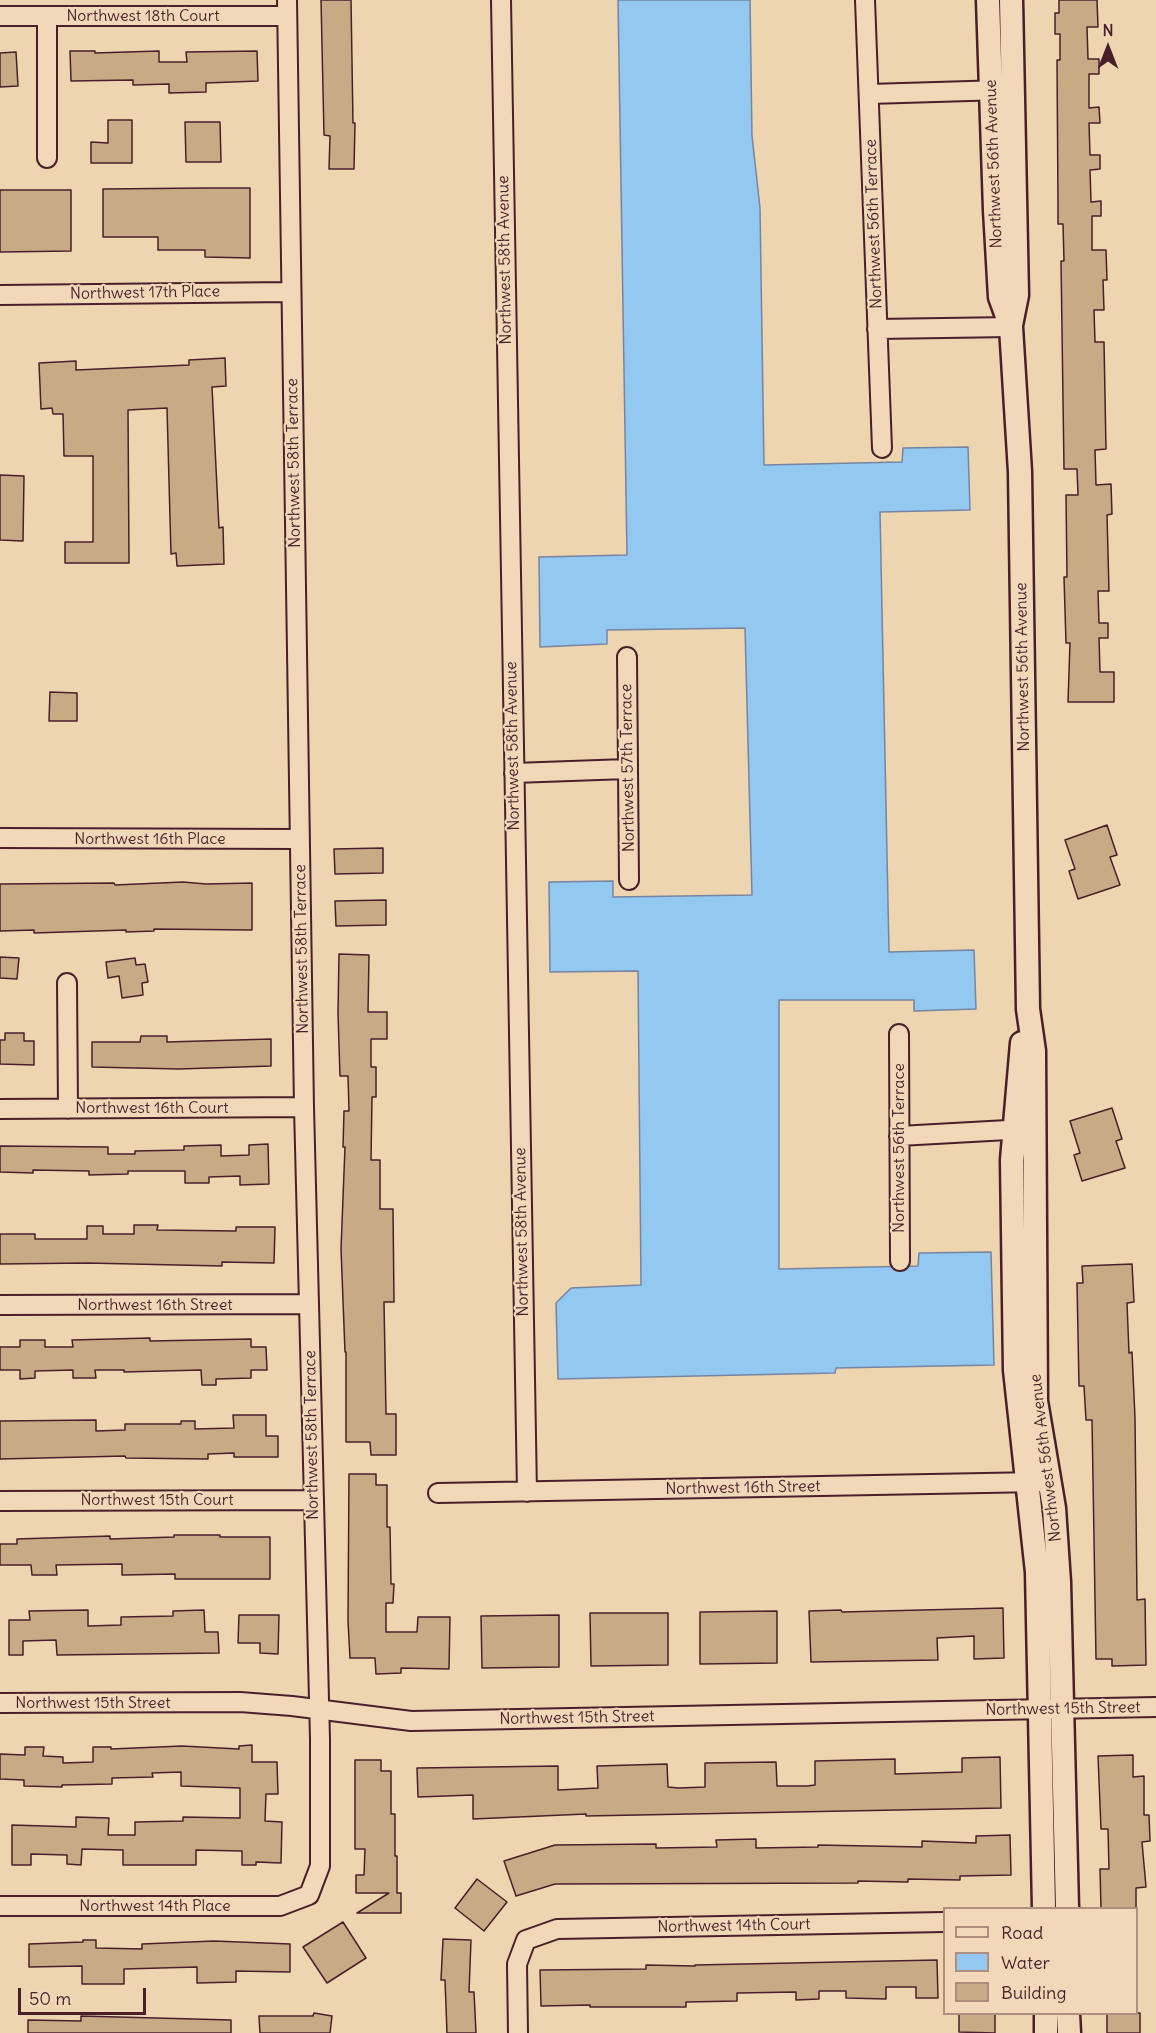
<!DOCTYPE html>
<html>
<head>
<meta charset="utf-8">
<style>
  body { margin:0 }
  #map { position:relative; width:1156px; height:2033px; overflow:hidden; background:#edd5b0; font-family:Delius,sans-serif }
  canvas { display:block }
  .legend { position:absolute; left:943px; top:1907px; width:195px; height:108px; box-sizing:border-box; background:#f0d8b8; border:2px solid #ae8e80; margin:0; padding:8px 10px; list-style:none; font-size:18px; color:#4a1f2b }
  .legend li { display:flex; align-items:center; gap:12px; height:30px }
  .legend b { width:30px; border:2px solid #ae8e80 }
  .north { position:absolute; left:1078px; top:18px; width:60px; height:60px; -webkit-text-stroke:4px #f0d8b8; paint-order:stroke; rotate:0deg; font-size:16px; font-weight:700; line-height:24px; text-align:center; color:#4a1f2b }
  .north::after { content:''; display:block; margin:auto; width:21px; height:27px; background:#4a1f2b; clip-path:polygon(50% 0,100% 100%,50% 72%,0 100%) }
  .scale { position:absolute; left:18px; top:1988px; width:128px; height:27px; box-sizing:border-box; border:3px solid #4a1f2b; border-top:0; padding-left:8px; font-size:18px; line-height:21px; white-space:nowrap; color:#4a1f2b; -webkit-text-stroke:4px #f0d8b8; paint-order:stroke }
</style>
</head>
<body>
<div id="map">
<canvas width="1156" height="2033"></canvas>
<ul class="legend">
<li><b style="height:8px;background:#f0d8b8"></b>Road</li>
<li><b style="height:16px;background:#93c8f1"></b>Water</li>
<li><b style="height:16px;background:#c8aa85"></b>Building</li>
</ul>
<div class="north">N</div>
<div class="scale">50 m</div>
</div>
<script>
const ctx = document.querySelector('canvas').getContext('2d');
ctx.lineJoin = 'round';
function paint(path, color) { ctx.fillStyle = color; ctx.fill(path, 'evenodd'); }
function trace(path, color, width, dash) { ctx.strokeStyle = color; ctx.lineWidth = width; ctx.lineCap = dash ? 'butt' : 'round'; ctx.setLineDash(dash || []); ctx.stroke(path); }
function label(font, color, halo, rows, align = 'center') {
  ctx.font = font + ' Delius,sans-serif'; ctx.lineWidth = 4.5; ctx.setLineDash([]); ctx.textBaseline = 'middle'; ctx.strokeStyle = halo; ctx.fillStyle = color; for (const [text, x, y, turn = 0] of rows) {
    ctx.save(); ctx.translate(x, y); ctx.rotate((+turn || 0) * Math.PI / 180); ctx.textAlign = isNaN(turn) ? turn : align; if (halo) ctx.strokeText(text, 0, 0); ctx.fillText(text, 0, 0); ctx.restore();
  }
}
const water = new Path2D(`
  M618,0H750L752,136L760,208L764,465L902,462L903,448L968,447L970,510L880,512L889,952L974,950L976,1009L914,1011V1000H779V1269L918,1266L919,1253L991,1252L994,1365L836,1368L835,1373L558,1379L556,1303L571,1288L641,1285L638,971L550,972L549,882L613,881V897L752,895L745,628L607,630V644L540,647L539,557L627,555Z`);
const building = new Path2D(`
  M321,0H351L353,123H355L354,169H329L330,136L324,135Z
  M1059,0H1097L1098,27H1087L1088,59H1099V74H1089V108L1099,107L1100,123H1089L1090,155H1100V169L1090,170L1091,202L1101,201V216H1092V250H1106L1107,280H1103L1104,310H1094L1095,342H1104L1106,449L1095,450L1096,485L1111,484L1112,514L1107,515L1109,591H1098L1099,623H1108V638H1099L1100,672H1114V702H1068L1070,643H1066L1064,577H1067L1066,495H1078L1077,469H1064L1061,261H1064L1063,224H1058V202L1057,60H1060V34H1055V13H1059Z
  M70,51H95V53L159,51V62H187L186,52L257,51L258,81L206,83V92L169,93V84L133,85V80L71,81Z
  M16,52L18,86L0,87V53Z
  M108,120H132V163H91V142L108,143Z
  M185,122H220L221,162H186Z
  M206,188H250V258L205,257V250H158V237H103V189Z
  M0,190H71V251L0,252Z
  M225,358L226,386L212,387L219,528L223,527L224,564L177,566L176,553L171,554L167,408L128,410L129,563H65V542H93V456H64L63,414H53L52,408L41,409L39,363L76,361V370L189,365V360Z
  M0,475L24,476L23,541L0,540Z
  M50,692L77,693V721H49Z
  M1107,825L1117,855L1110,857L1120,885L1078,899L1069,871L1075,869L1065,840Z
  M383,848V873L335,874L334,849Z
  M183,882L206,884L252,883V930L154,929V931L126,932V930L34,933V930L0,931V884L114,883L115,885Z
  M386,900V925L336,926L335,901Z
  M339,954L369,955L368,1012H387V1039H371V1067H376V1097H372L371,1160H380V1209H393L394,1302H384L386,1414H396V1455H371L370,1442H346V1352H345L341,1249L345,1147H343L344,1111H349L348,1076H340L338,1013Z
  M0,957L19,958L17,979L0,978Z
  M135,958L136,965L145,964L148,982L142,983L143,995L122,998L119,976L108,978L106,962Z
  M5,1033H24V1041H34V1065L0,1064V1040H5Z
  M141,1036H167V1042L271,1039V1066L179,1069L92,1067V1042H140Z
  M1112,1108L1122,1139L1116,1141L1125,1168L1082,1181L1074,1155L1080,1153L1070,1121Z
  M268,1144L269,1184L240,1185V1176L209,1177V1183H185V1171H128V1174L89,1175V1171L33,1170V1173L0,1172V1146L108,1147V1154H135V1151L184,1150V1146L221,1145V1156L249,1155V1145Z
  M134,1225H158L157,1230L236,1231V1227H275L274,1263L222,1262V1266L87,1263L0,1264V1234H35V1239H87V1226H103V1234H134Z
  M1132,1264L1134,1302L1127,1303L1129,1353L1132,1352L1135,1418L1137,1600L1145,1599L1146,1665L1112,1666V1659H1096L1092,1420H1086L1084,1386H1079L1077,1283H1083L1082,1266Z
  M150,1338V1341L251,1339V1347H266L267,1370H251V1378L216,1379V1385H202L201,1370L124,1372V1370H95L96,1378H73V1370L35,1371V1378L20,1379V1370H0V1347H20V1340H45V1347H73L72,1340Z
  M233,1415H266V1436H278V1457H234V1453L208,1454V1459L126,1458L125,1456L0,1459V1421L96,1420V1431L125,1430V1424H181V1421H195V1429L234,1428Z
  M349,1474H376V1485H387V1527H390L391,1584H394L393,1603H386V1632H417L418,1617H450L449,1669L401,1668V1673L376,1674L375,1658H350L348,1621Z
  M174,1535H220V1537H270V1579H175V1574L122,1575V1564L56,1565L57,1575H32L31,1565H0V1544H17V1539L110,1536V1539L174,1537Z
  M1003,1608L1004,1658L974,1659V1636L937,1638L938,1660L811,1662L809,1611L841,1610L842,1612Z
  M88,1610V1626L121,1625V1617L173,1616V1611L204,1610L205,1632H218L219,1653L57,1655L56,1640L23,1641V1655H9V1620H30L29,1611Z
  M777,1611V1663L700,1664V1612Z
  M590,1613H668V1665L591,1666Z
  M239,1615H279L278,1654L260,1653V1643H238Z
  M559,1615V1667L482,1668L481,1616Z
  M252,1745V1762H277L278,1794H266L265,1821L282,1822L281,1863L256,1862V1865H242V1851L196,1850V1865H123V1850L82,1849L81,1865L67,1864V1855L31,1854V1865H12V1825L76,1827V1817L109,1818L108,1835H135V1822L183,1821V1817L240,1818V1788L181,1786V1772L152,1773L153,1777L112,1778V1784L62,1785V1787L24,1786V1780L0,1779V1754L25,1755V1747H44L43,1756L63,1757V1763L93,1762V1747H111V1749L182,1746L239,1749V1746Z
  M1133,1755V1777L1144,1776V1815H1149L1150,1841L1142,1842L1146,1887L1136,1888V1908H1101L1100,1869H1109L1108,1829H1101L1098,1756Z
  M1000,1757L1001,1808L586,1816V1814L473,1819V1795L418,1797L417,1768L558,1766V1790L598,1788L597,1766L667,1764L668,1787L679,1788L705,1787V1763L776,1762L777,1786H807L815,1785V1761L895,1759V1774L962,1772V1758Z
  M355,1760H381V1771H391V1814H395V1856H397V1893H401V1913H357L389,1893H356V1875H364L365,1849H355Z
  M1010,1835L1011,1875L960,1876V1880L908,1879V1882L858,1881V1883L555,1884L516,1896L504,1861L555,1845L656,1844V1848L717,1847L716,1840L756,1839V1848L818,1847V1845L922,1847V1841L976,1843V1836Z
  M477,1879L507,1902L484,1931L455,1908Z
  M343,1922L366,1958L327,1983L303,1947Z
  M443,1939L471,1940L469,1992H474L476,2033H447L445,1980H441Z
  M83,1940H96V1948L142,1949V1944L214,1941L290,1944V1972L236,1971V1982L197,1983V1967L124,1969V1984H82V1966L29,1967V1944L83,1942Z
  M937,1960L938,1998H916V1987H886V1999L846,1998V1991H819V1999L796,2000V1992L737,1993V2001L686,2002V2007H590V2005L541,2006L540,1970L646,1969V1965L695,1966V1965Z
  M314,2013L332,2016L330,2033H260L259,2016H313Z
  M959,2013H995V2033L959,2032Z
  M1107,2013H1140V2033H1107Z
  M81,2016L231,2020V2033H28V2020L81,2021Z`);
const minor = new Path2D(`
  M501,0L527,1492
  M865,0L882,448
  M0,16H287
  M47,16V158
  M869,94L1003,90
  M0,295L290,292
  M877,329L1011,327
  M627,657L629,880
  M514,773L627,769
  M0,838L300,839
  M67,983L68,1109
  M899,1034L900,1261
  M0,1109L304,1107
  M899,1136L1026,1129
  M0,1305L309,1304
  M438,1493L1039,1482
  M0,1501L313,1500
  M0,1703L240,1702L292,1706L411,1721L1156,1707
  M0,1906H280L309,1895L320,1866V1739L304,1107L287,0
  M518,2033L517,1964L526,1940L557,1929L944,1922`);
const tertiary = new Path2D(`
  M988,0L995,210L1000,297L1011,327L1020,472L1028,1009L1034,1051L1036,1401L1054,1508L1059,1582L1067,1908
  M1011,0L1017,295L1011,325
  M1022,1043L1012,1160L1015,1370L1037,1572L1044,1908
  M1046,2014V2033
  M1068,2014L1069,2033`);
const streetNames = [
  ["Northwest 18th Court",143,16],
  ["Northwest 56th Avenue",994,164,-92],
  ["Northwest 56th Terrace",874,224,-92],
  ["Northwest 58th Avenue",505,260,-91],
  ["Northwest 17th Place",145,293,-1],
  ["Northwest 58th Terrace",294,463,-91],
  ["Northwest 56th Avenue",1023,667,-91],
  ["Northwest 58th Avenue",513,746,-91],
  ["Northwest 57th Terrace",628,768,-91],
  ["Northwest 16th Place",150,839],
  ["Northwest 58th Terrace",302,949,-91],
  ["Northwest 16th Court",152,1108],
  ["Northwest 56th Terrace",899,1148,-90],
  ["Northwest 58th Avenue",522,1232,-91],
  ["Northwest 16th Street",155,1305],
  ["Northwest 58th Terrace",312,1435,-91],
  ["Northwest 56th Avenue",1046,1458,-97],
  ["Northwest 16th Street",743,1488,-1],
  ["Northwest 15th Court",157,1500],
  ["Northwest 15th Street",93,1703],
  ["Northwest 15th Street",1063,1709,-1],
  ["Northwest 15th Street",577,1718,-1],
  ["Northwest 14th Place",155,1906],
  ["Northwest 14th Court",734,1926,-1]
];
paint(water, '#93c8f1');
trace(water, '#7684a2', 1.5);
paint(building, '#c8aa85');
trace(building, '#4a1f2b', 1.5);
trace(minor, '#4a1f2b', 22);
trace(tertiary, '#4a1f2b', 27);
trace(minor, '#f0d8b8', 18);
trace(tertiary, '#f0d8b8', 22);
label('16px', '#4a1f2b', '#f0d8b8', streetNames);
</script>
</body>
</html>
